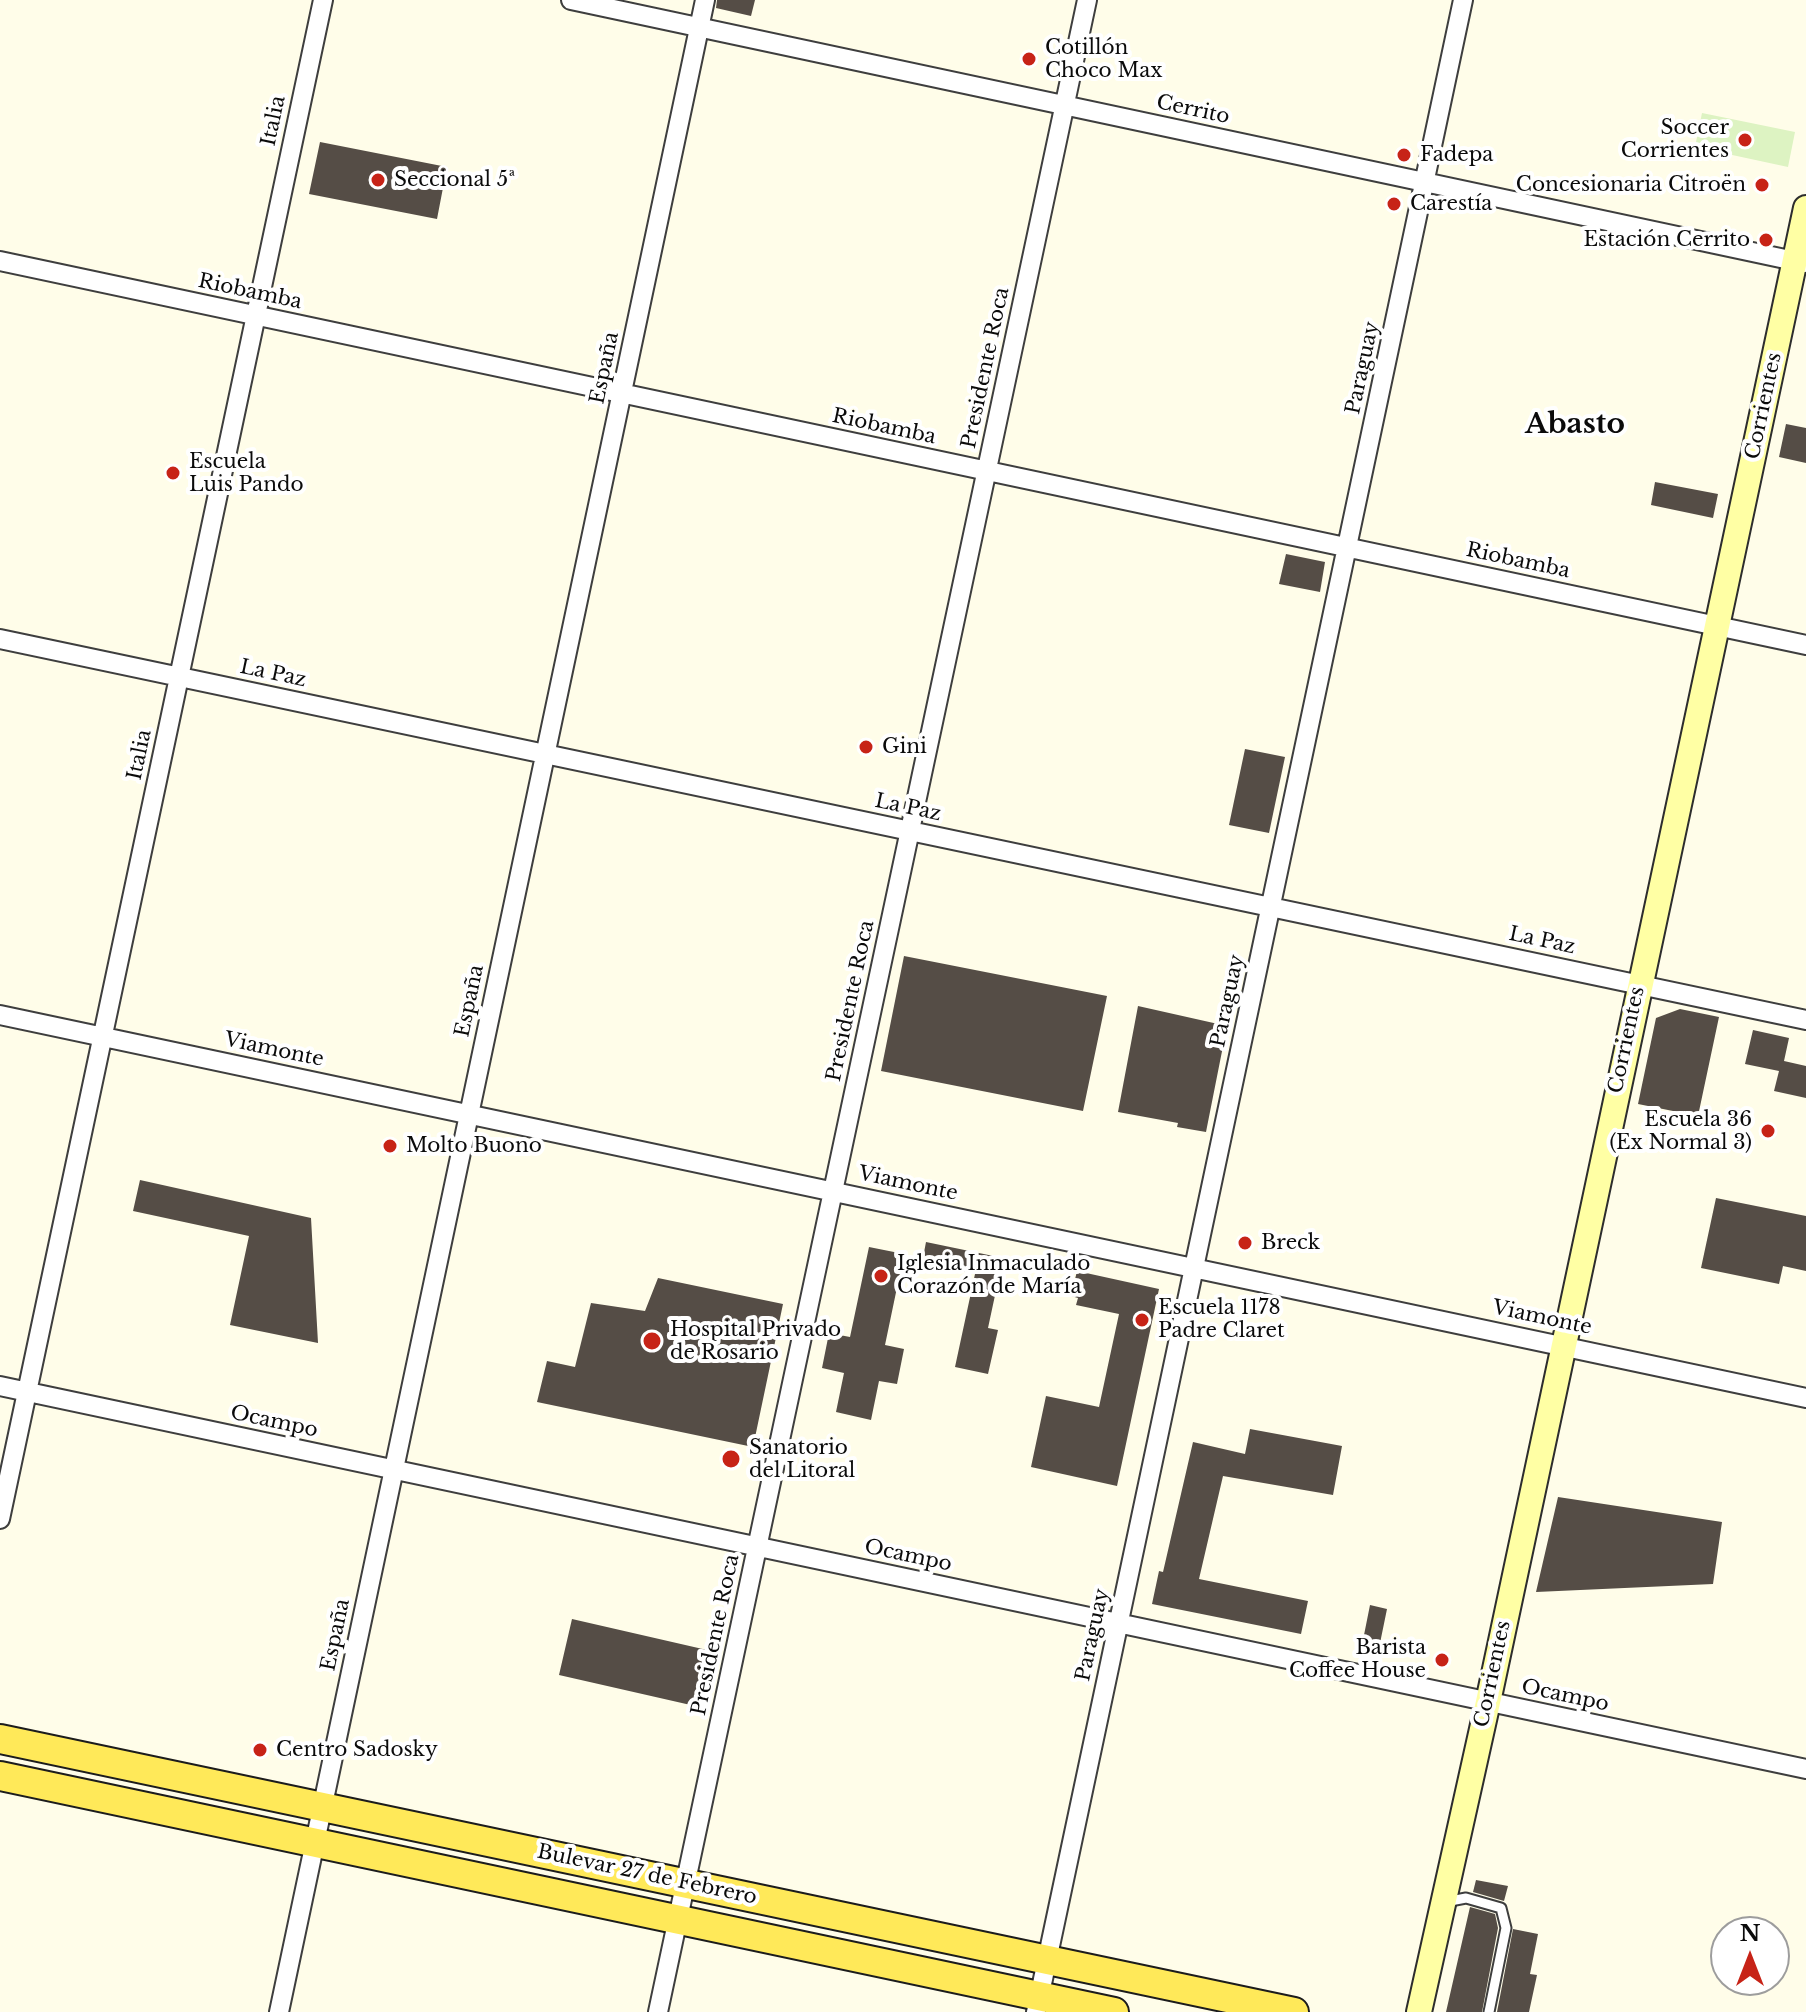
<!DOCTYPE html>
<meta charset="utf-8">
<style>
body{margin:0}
#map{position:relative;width:1806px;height:2012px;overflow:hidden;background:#fffde9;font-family:"Libre Baskerville",serif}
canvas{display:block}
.north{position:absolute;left:1710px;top:1916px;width:80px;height:80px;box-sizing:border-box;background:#fff;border:2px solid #9d9d9d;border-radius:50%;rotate:0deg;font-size:22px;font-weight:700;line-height:32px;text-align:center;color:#0b0b0b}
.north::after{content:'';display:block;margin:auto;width:28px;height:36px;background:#c72317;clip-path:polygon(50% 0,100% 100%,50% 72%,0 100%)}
</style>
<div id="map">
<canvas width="1806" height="2012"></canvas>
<div class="north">N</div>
</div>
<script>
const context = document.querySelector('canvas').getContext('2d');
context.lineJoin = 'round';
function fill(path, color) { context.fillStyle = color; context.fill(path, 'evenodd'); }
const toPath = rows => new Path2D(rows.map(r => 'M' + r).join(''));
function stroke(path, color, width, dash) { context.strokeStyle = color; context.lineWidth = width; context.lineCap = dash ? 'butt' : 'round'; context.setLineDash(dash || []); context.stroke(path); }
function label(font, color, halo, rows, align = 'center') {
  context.font = font + ' "Libre Baskerville",serif'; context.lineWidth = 8; context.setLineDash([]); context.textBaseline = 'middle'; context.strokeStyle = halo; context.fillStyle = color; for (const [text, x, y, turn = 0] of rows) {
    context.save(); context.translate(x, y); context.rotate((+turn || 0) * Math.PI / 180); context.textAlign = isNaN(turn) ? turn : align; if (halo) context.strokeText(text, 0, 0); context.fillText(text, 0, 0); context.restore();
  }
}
fill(toPath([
 [1702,113,1795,132,1788,167,1695,147]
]), '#ddf3c2');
fill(toPath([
 [717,0,755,0,751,16,716,8],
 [320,142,447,167,437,219,309,194],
 [1786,424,1806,428,1806,463,1779,457],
 [1655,482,1718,494,1713,518,1651,505],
 [1286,554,1325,562,1320,592,1279,584],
 [1245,749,1285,757,1269,833,1229,825],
 [904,956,1107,996,1083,1111,881,1071],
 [1138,1006,1227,1026,1206,1132,1177,1127,1178,1123,1118,1112],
 [1680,1009,1719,1017,1698,1116,1638,1104,1656,1018],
 [1753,1030,1789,1038,1784,1061,1806,1066,1806,1098,1774,1091,1779,1071,1745,1064],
 [140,1180,311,1218,318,1343,230,1325,249,1236,133,1211],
 [1716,1198,1806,1216,1806,1271,1783,1266,1779,1284,1701,1268],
 [926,1242,1003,1258,988,1328,998,1330,988,1374,955,1367,975,1274,922,1263],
 [869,1247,904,1254,885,1345,904,1349,897,1384,879,1381,871,1420,836,1412,844,1373,822,1368,829,1333,850,1337],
 [1077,1271,1159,1289,1117,1486,1031,1467,1046,1396,1099,1407,1119,1314,1076,1305,1078,1298,1071,1296],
 [658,1278,783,1304,753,1447,537,1402,547,1361,575,1367,591,1303,645,1311],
 [1250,1429,1342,1446,1333,1495,1223,1476,1199,1579,1308,1601,1301,1634,1152,1604,1159,1571,1163,1572,1193,1442,1245,1454],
 [1558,1497,1722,1522,1713,1584,1536,1592],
 [1370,1605,1387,1609,1379,1648,1362,1645],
 [572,1619,707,1650,695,1706,559,1675],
 [1476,1880,1508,1886,1504,1901,1473,1892],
 [1470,1907,1495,1914,1498,1928,1482,2012,1446,2012],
 [1513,1929,1538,1934,1530,1974,1537,1975,1529,2012,1497,2012]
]), '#554d46');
const service = toPath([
 [1445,1902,1466,1898,1501,1908,1506,1928,1489,2012]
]);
const minor = toPath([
 [571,0,1804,263],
 [0,261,1806,645],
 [0,639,1806,1020],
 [0,1015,1806,1398],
 [0,1386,1806,1769],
 [0,1519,323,0],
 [279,2012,705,0],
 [658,2012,1087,0],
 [1036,2012,1463,0]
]);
const secondary = toPath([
 [1419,2012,1488,1702,1806,208]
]);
const primary = toPath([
 [0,1739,1294,2012],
 [0,1776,1114,2012]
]);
stroke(service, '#3e3e3e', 13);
stroke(minor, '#3e3e3e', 22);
stroke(secondary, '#2d2d2d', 28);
stroke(primary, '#1c1c1c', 32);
stroke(service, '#fff', 9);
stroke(minor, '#fff', 18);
stroke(secondary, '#ffffa4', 24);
stroke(primary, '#ffe959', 28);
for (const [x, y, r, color] of [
 [1029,59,8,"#c72317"],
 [1745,140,8,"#c72317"],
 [1404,155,8,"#c72317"],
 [378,180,8,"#c72317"],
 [1762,185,8,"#c72317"],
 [1394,204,8,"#c72317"],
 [1766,240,8,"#c72317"],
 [173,473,8,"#c72317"],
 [866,747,8,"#c72317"],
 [1768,1131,8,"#c72317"],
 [390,1146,8,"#c72317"],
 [1245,1243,8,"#c72317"],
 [881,1276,8,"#c72317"],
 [1142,1320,8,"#c72317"],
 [652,1341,10,"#c72317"],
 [731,1459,10,"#c72317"],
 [1442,1660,8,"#c72317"],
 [260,1750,8,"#c72317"]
]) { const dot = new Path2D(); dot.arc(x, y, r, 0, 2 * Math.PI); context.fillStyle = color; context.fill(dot); stroke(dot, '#fff', 3); }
label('20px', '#0b0b0b', '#fff', [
 ["Cotillón",1045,48],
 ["Choco Max",1045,71],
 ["Soccer",1729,128,"right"],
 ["Corrientes",1729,151,"right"],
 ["Fadepa",1420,155],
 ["Seccional 5ª",394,180],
 ["Concesionaria Citroën",1746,185,"right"],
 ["Carestía",1410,204],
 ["Estación Cerrito",1750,240,"right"],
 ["Escuela",189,462],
 ["Luis Pando",189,485],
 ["Gini",882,747],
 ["Escuela 36",1752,1120,"right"],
 ["(Ex Normal 3)",1752,1143,"right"],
 ["Molto Buono",406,1146],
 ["Breck",1261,1243],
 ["Iglesia Inmaculado",897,1264],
 ["Corazón de María",897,1287],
 ["Escuela 1178",1158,1308],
 ["Padre Claret",1158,1331],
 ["Hospital Privado",670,1330],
 ["de Rosario",670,1353],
 ["Sanatorio",749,1448],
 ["del Litoral",749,1471],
 ["Barista",1426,1648,"right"],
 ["Coffee House",1426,1671,"right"],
 ["Centro Sadosky",276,1750]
], 'left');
label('20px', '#0b0b0b', '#fff', [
 ["Cerrito",1193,110,12],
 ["Italia",274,121,-78],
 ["Riobamba",250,292,12],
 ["España",605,368,-78],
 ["Presidente Roca",986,368,-78],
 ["Paraguay",1363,368,-78],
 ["Corrientes",1764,406,-78],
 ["Riobamba",884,427,12],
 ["Riobamba",1518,561,12],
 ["La Paz",273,674,12],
 ["Italia",140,755,-78],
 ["La Paz",908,808,12],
 ["La Paz",1542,941,12],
 ["España",470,1001,-78],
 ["Presidente Roca",851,1001,-78],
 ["Paraguay",1228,1001,-78],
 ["Corrientes",1627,1040,-78],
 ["Viamonte",274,1050,12],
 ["Viamonte",908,1184,12],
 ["Viamonte",1542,1318,12],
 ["Ocampo",274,1422,12],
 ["Ocampo",908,1556,12],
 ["España",336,1635,-78],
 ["Presidente Roca",716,1635,-78],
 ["Paraguay",1093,1635,-78],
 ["Corrientes",1493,1674,-78],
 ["Ocampo",1565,1696,12],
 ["Bulevar 27 de Febrero",647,1875,12]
]);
label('bold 28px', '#0b0b0b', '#fff', [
 ["Abasto",1575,425]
]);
</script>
